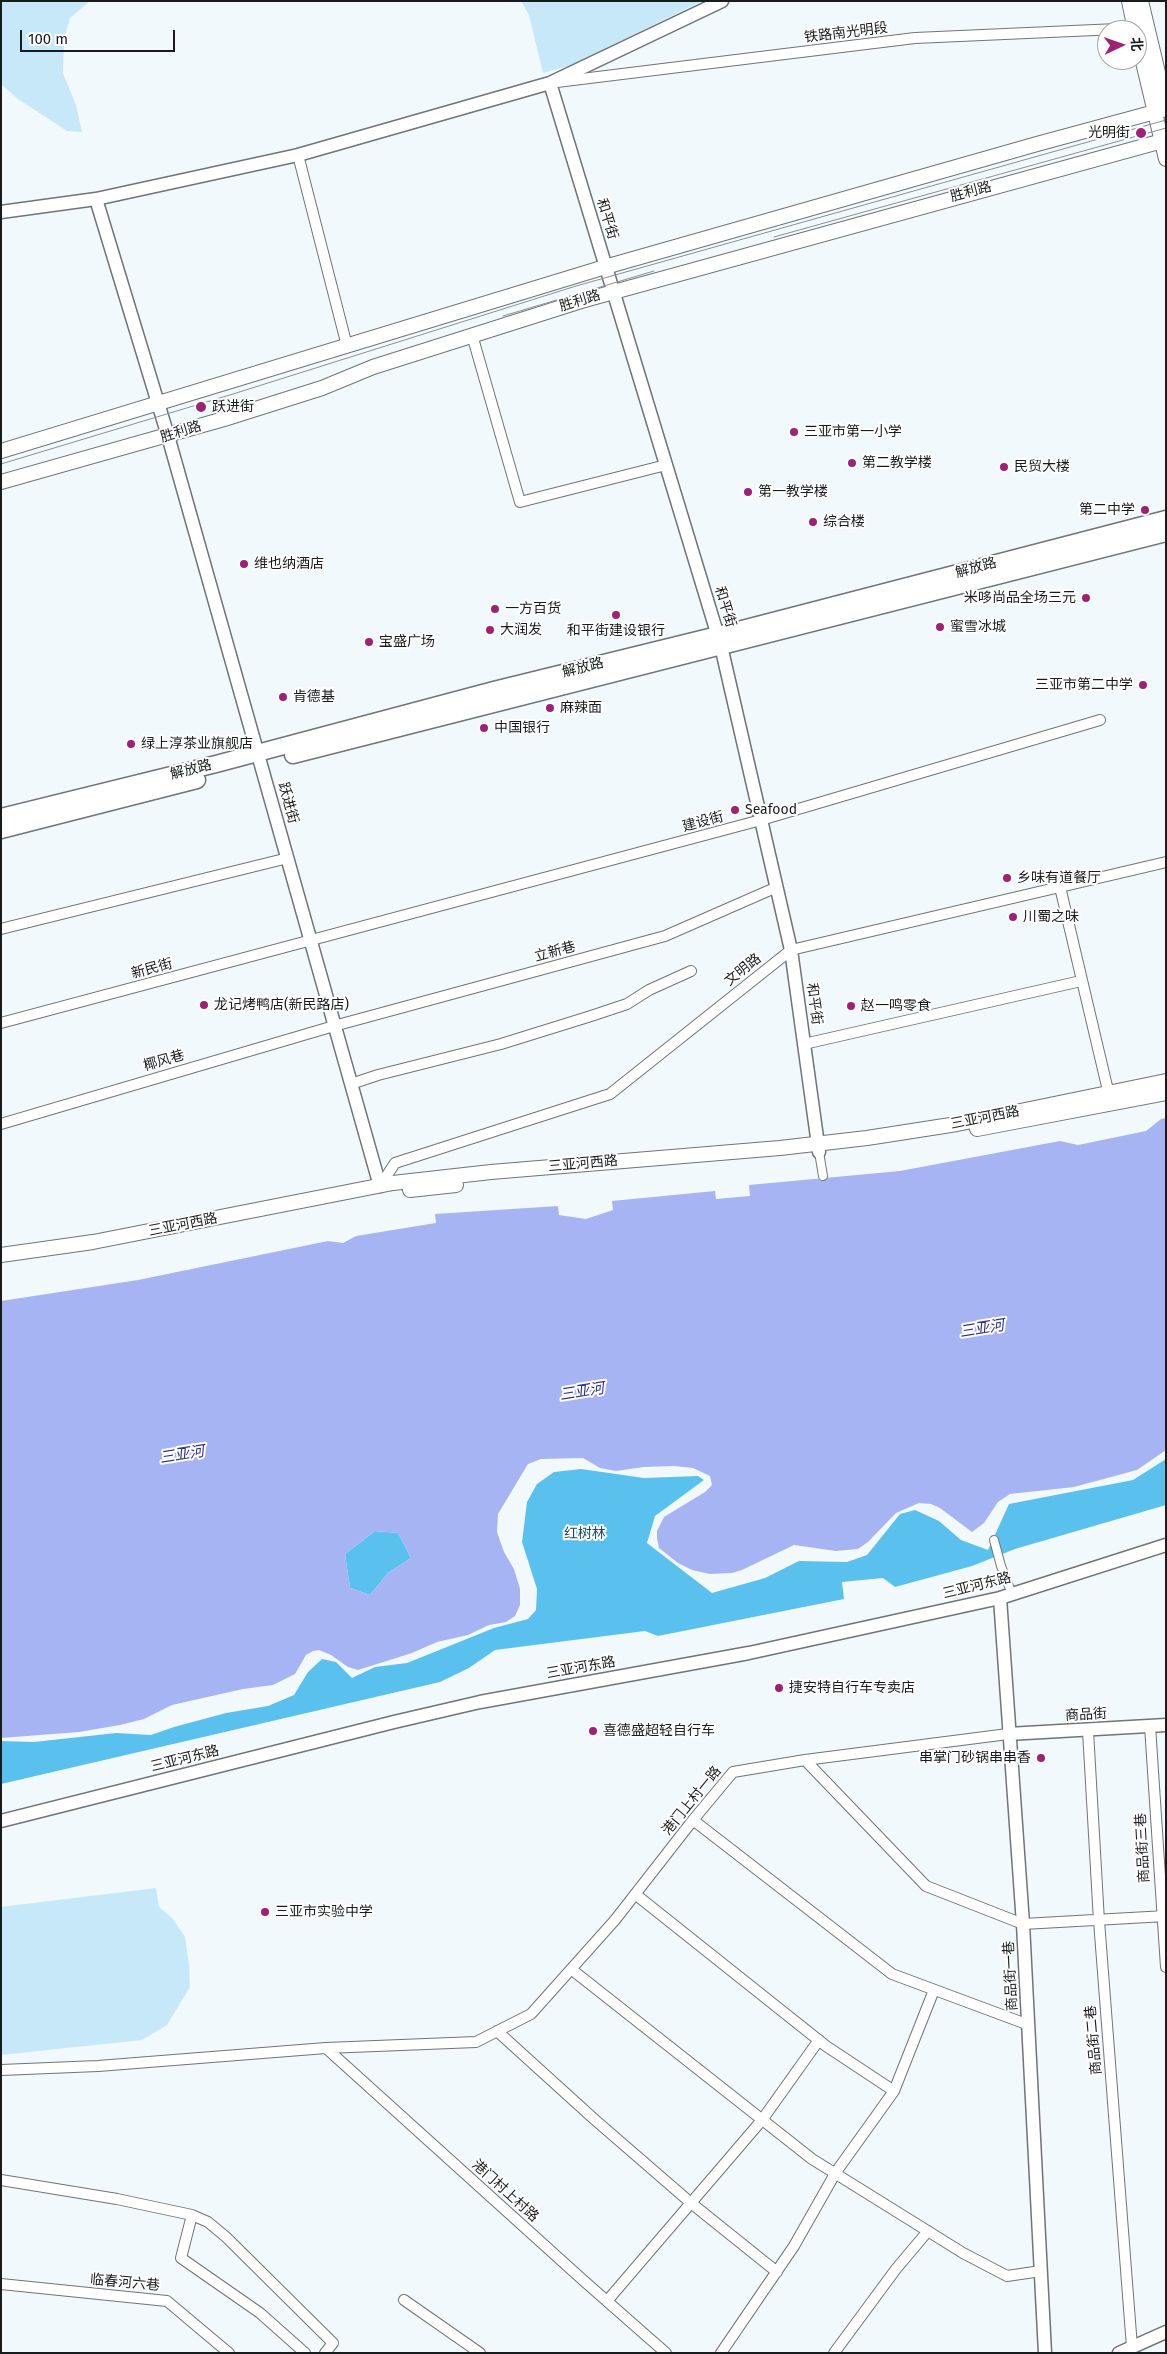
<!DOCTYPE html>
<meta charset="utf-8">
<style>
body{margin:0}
#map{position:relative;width:1167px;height:2354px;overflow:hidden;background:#f2f9fd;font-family:"Fira Sans","Noto Sans SC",sans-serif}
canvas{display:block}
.frame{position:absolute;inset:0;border:2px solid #191c1d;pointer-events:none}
.north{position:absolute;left:1097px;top:20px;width:50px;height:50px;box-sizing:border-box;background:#fff;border:1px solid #a3a4a5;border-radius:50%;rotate:87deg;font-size:14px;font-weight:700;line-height:20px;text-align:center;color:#191c1d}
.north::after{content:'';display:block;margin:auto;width:18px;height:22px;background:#9f2174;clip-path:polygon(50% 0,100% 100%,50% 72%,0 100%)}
.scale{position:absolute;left:20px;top:30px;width:155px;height:22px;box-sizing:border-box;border:2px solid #191c1d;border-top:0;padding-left:6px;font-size:15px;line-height:18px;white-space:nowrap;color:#191c1d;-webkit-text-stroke:4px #fff;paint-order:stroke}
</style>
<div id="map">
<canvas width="1167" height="2354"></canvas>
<div class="frame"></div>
<div class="north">北</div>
<div class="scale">100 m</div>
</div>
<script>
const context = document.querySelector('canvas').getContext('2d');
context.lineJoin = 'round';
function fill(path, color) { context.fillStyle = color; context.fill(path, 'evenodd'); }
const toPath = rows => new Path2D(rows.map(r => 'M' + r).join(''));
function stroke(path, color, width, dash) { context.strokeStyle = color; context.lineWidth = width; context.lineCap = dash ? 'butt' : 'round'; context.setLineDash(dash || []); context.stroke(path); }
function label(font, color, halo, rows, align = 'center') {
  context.font = font + ' "Fira Sans","Noto Sans SC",sans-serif'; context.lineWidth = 4; context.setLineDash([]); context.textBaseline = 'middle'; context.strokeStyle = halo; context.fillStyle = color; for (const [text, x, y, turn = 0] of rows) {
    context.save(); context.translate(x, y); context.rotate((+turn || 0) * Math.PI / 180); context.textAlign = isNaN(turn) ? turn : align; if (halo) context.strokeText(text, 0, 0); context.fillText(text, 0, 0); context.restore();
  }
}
fill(toPath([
 [1,1,90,1,70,18,64,39,63,73,76,105,82,132,67,131,18,99,1,84],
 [521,1,702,1,569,66,543,73,529,15],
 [156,1888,159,1907,173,1919,185,1937,189,1965,190,1987,167,2025,142,2040,1,2055,1,1907]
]), '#c6e8f9');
fill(toPath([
 [1166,1459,1166,1505,1015,1549,972,1566,895,1587,883,1578,842,1582,844,1599,658,1636,645,1631,495,1650,469,1668,440,1682,1,1784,1,1741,34,1742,116,1733,151,1735,174,1727,226,1713,268,1706,294,1695,308,1672,322,1659,336,1662,352,1678,375,1667,407,1663,494,1628,528,1619,536,1610,537,1589,522,1542,527,1502,537,1484,554,1472,581,1469,644,1478,698,1476,704,1480,655,1516,647,1543,712,1593,765,1578,799,1561,847,1562,867,1555,900,1514,915,1510,939,1521,961,1540,988,1550,1009,1504,1133,1480],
 [375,1531,398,1533,411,1558,388,1573,370,1595,350,1588,345,1554]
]), '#5ac1ee');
fill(toPath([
 [1166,1118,1166,1450,1137,1470,1074,1487,1010,1494,998,1502,984,1523,972,1532,940,1508,931,1504,919,1503,896,1513,868,1542,858,1549,836,1551,794,1545,742,1570,732,1573,710,1574,692,1570,678,1563,659,1548,657,1538,657,1531,664,1517,705,1492,712,1485,710,1476,693,1468,674,1466,644,1467,616,1471,600,1468,583,1458,541,1459,528,1464,498,1514,497,1532,504,1552,514,1569,520,1589,520,1605,515,1616,506,1622,489,1625,468,1635,437,1642,412,1653,358,1670,348,1667,331,1655,319,1650,313,1651,306,1655,295,1674,273,1685,243,1689,172,1705,144,1719,120,1725,79,1732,1,1738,1,1301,138,1280,328,1241,343,1243,356,1236,436,1223,435,1214,558,1206,559,1215,586,1219,613,1210,612,1201,715,1191,716,1199,750,1196,749,1185,900,1171,1060,1141,1078,1145,1146,1131,1161,1119],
 [375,1531,398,1533,411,1558,388,1573,370,1595,350,1588,345,1554]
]), '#a7b4f3');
const pedestrian = toPath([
 [819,1152,823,1176],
 [994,1540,1001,1566,1012,1594]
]);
const minor = toPath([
 [557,82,915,38,1140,28],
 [298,155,347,346],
 [472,335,520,502,666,465],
 [1060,887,1110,1099],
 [1,929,288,858],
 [1,1023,761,820,1100,720],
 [804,1044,1081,981],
 [351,1084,378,1075,501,1044,591,1016,627,1004,649,990,691,971],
 [1,1124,334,1026,665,936,777,887],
 [380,1186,395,1163,610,1094,791,950,1166,862],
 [1150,1726,1166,1967],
 [1088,1731,1099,1921,1132,2347],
 [805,1760,926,1886,1023,1924,1166,1916],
 [693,1820,892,1974,1029,2025],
 [635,1894,826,2046,894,2091],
 [571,1969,812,2159,963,2253,1007,2276,1041,2271],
 [497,2031,594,2119,691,2203,777,2272],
 [326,2048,584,2281,666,2353],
 [1,2070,98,2066,326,2048,476,2042,531,2014,615,1920,693,1820,733,1772,805,1760,1008,1734],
 [1,2180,117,2199,192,2215,181,2258,260,2313,305,2353],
 [192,2215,208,2222,226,2237,333,2343,325,2353],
 [1,2284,167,2301,229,2353],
 [404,2300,480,2353],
 [607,2301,762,2120,819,2040],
 [721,2353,794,2246,836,2172,894,2091,934,1990],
 [834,2353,896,2269,928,2231]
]);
const tertiary = toPath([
 [550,83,721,646,791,950,819,1152],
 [96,199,168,436,380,1186],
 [1,212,96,199,298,155,550,83,722,1],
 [1000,1598,1023,1924,1045,2353],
 [1008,1734,1166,1725],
 [1,1821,394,1722,480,1702,749,1653,1000,1598,1166,1545],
 [1119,2353,1166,2332]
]);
const secondary = toPath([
 [1129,1,1135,30],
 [1141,1,1166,106],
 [1137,37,1166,159],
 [1,451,605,267,1037,144,1166,109],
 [1,482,224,419,322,388,373,367,581,301,1166,140],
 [977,1129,1166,1093],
 [410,1190,456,1185],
 [1,1255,93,1242,393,1183,491,1172,780,1148,867,1138,957,1124,1166,1081]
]);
const primary = toPath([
 [293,755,1166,533],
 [1,817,216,764,494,690,746,628,1166,519],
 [1,830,197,780]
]);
stroke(pedestrian, '#6e7477', 10);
stroke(minor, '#6e7477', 12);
stroke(tertiary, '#6e7477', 15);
stroke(secondary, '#6e7477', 16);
stroke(primary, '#6e7477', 19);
stroke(pedestrian, '#fff', 8);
stroke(minor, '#fff', 10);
stroke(tertiary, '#fff', 12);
stroke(secondary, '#fff', 14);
stroke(primary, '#fff', 16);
stroke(toPath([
 [774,237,1166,128],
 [503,316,654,271],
 [1,464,233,394,576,286,1166,120]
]), '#8a8f91', 1);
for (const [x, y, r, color] of [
 [1141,133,6,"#9f2174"],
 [201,407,6,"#9f2174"],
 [794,432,5,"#9f2174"],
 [852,463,5,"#9f2174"],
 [1004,467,5,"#9f2174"],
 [748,492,5,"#9f2174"],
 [1145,510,5,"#9f2174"],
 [813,522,5,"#9f2174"],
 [244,564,5,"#9f2174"],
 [1086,598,5,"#9f2174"],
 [495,609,5,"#9f2174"],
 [616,615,5,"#9f2174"],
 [940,627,5,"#9f2174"],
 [490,630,5,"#9f2174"],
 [369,642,5,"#9f2174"],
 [1143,685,5,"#9f2174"],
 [283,697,5,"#9f2174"],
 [550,708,5,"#9f2174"],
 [484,728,5,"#9f2174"],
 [131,744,5,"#9f2174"],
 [735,810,5,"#9f2174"],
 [1007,878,5,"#9f2174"],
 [1013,917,5,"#9f2174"],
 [204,1005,5,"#9f2174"],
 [851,1006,5,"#9f2174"],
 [779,1688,5,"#9f2174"],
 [593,1731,5,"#9f2174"],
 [1041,1758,5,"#9f2174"],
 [265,1912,5,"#9f2174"]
]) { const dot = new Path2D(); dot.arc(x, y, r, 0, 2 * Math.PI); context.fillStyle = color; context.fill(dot); stroke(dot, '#fff', 2); }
label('14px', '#191c1d', '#fff', [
 ["铁路南光明段",846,33,-7],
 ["胜利路",971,192,-15],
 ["和平街",607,219,73],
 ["胜利路",580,301,-17],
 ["胜利路",181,432,-17],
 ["解放路",976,568,-15],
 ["和平街",725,607,73],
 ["解放路",583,668,-14],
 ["解放路",191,770,-14],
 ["跃进街",288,803,75],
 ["建设街",703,822,-15],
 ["立新巷",555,952,-15],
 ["新民街",152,969,-15],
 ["文明路",743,970,-39],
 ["和平街",814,1004,82],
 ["椰风巷",164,1061,-16],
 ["三亚河西路",985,1118,-11],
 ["三亚河西路",583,1164,-5],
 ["三亚河西路",183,1225,-11],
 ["三亚河东路",977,1586,-14],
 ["三亚河东路",581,1668,-10],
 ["商品街",1086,1715,-3],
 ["三亚河东路",185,1759,-14],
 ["港门上村一路",692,1801,-51],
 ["商品街三巷",1143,1848,-93],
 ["商品街一巷",1011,1976,-93],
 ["商品街二巷",1094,2040,-95],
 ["港门村上村路",505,2191,42],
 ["临春河六巷",125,2283,5]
]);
label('14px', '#191c1d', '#fff', [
 ["光明街",1130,133,"right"],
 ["跃进街",212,407],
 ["三亚市第一小学",804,432],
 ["第二教学楼",862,463],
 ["民贸大楼",1014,467],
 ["第一教学楼",758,492],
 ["第二中学",1135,510,"right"],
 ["综合楼",823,522],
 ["维也纳酒店",254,564],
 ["米哆尚品全场三元",1076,598,"right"],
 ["一方百货",505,609],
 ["蜜雪冰城",950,627],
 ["大润发",500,630],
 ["和平街建设银行",616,631,"center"],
 ["宝盛广场",379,642],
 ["三亚市第二中学",1133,685,"right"],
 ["肯德基",293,697],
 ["麻辣面",560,708],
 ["中国银行",494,728],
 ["绿上淳茶业旗舰店",141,744],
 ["Seafood",745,810],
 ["乡味有道餐厅",1017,878],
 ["川蜀之味",1023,917],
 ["龙记烤鸭店(新民路店)",214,1005],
 ["赵一鸣零食",861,1006],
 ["捷安特自行车专卖店",789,1688],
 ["喜德盛超轻自行车",603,1731],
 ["串掌门砂锅串串香",1031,1758,"right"],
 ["三亚市实验中学",275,1912]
], 'left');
label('14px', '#1d495c', '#fff', [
 ["红树林",585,1534]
]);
label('italic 15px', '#30328b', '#fff', [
 ["三亚河",982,1329,-9],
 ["三亚河",582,1392,-9],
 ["三亚河",182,1455,-9]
]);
</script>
